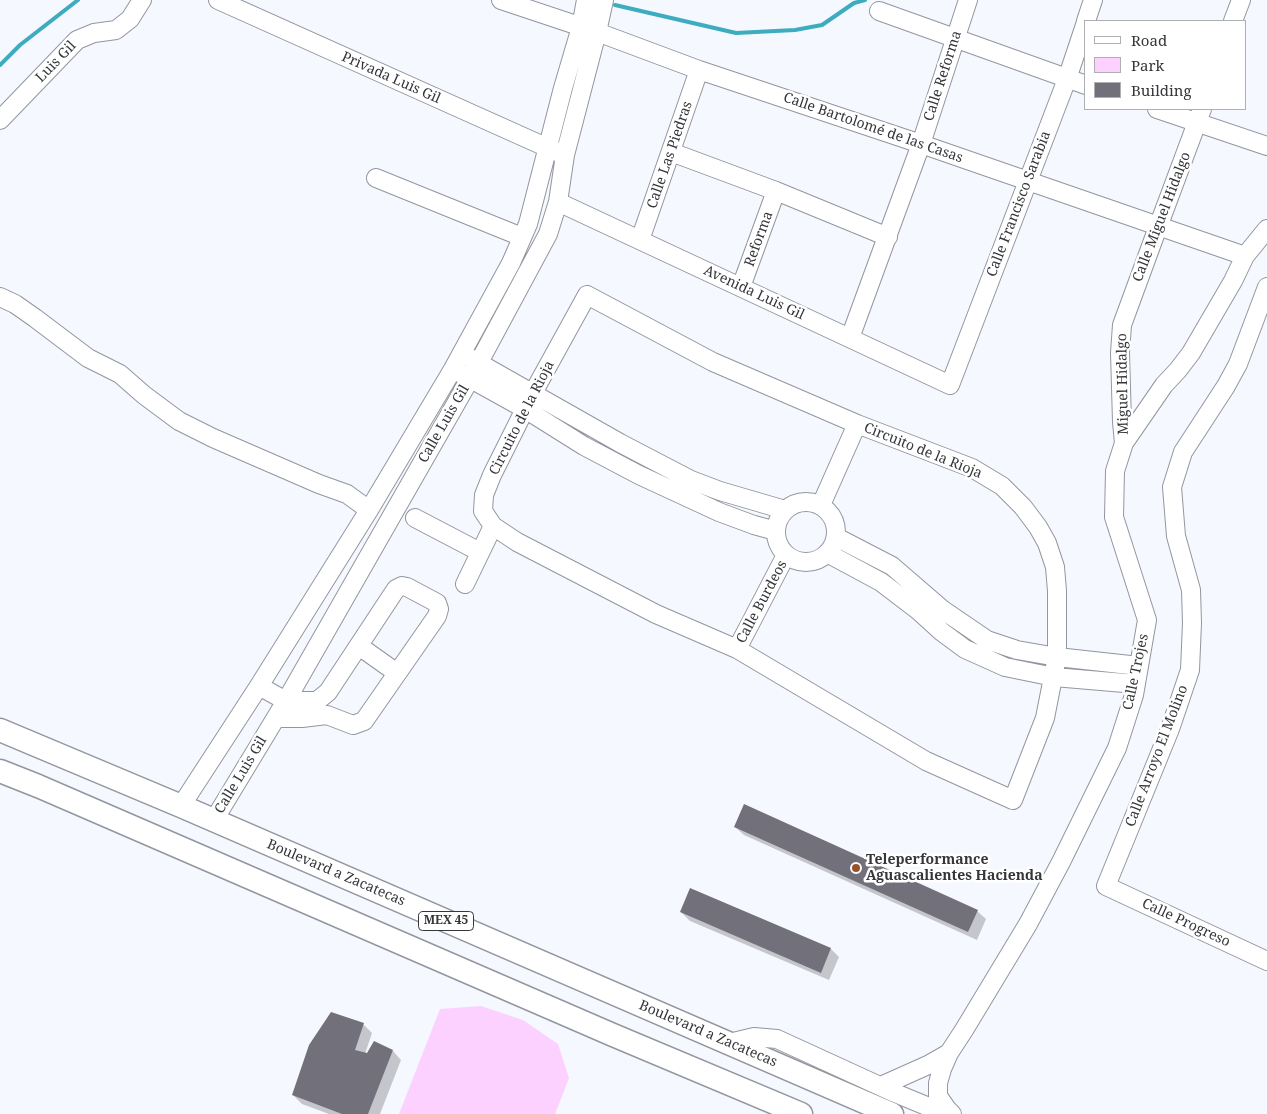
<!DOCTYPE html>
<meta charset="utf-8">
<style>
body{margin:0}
#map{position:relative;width:1267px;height:1114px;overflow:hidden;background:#f5f8fe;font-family:"Noto Serif",serif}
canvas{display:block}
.legend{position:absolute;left:1084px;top:20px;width:162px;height:90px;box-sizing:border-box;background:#fff;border:1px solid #aeafb0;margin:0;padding:6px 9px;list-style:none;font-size:15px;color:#34363a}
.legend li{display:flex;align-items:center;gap:10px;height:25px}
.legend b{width:25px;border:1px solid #aeafb0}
</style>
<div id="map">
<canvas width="1267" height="1114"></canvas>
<ul class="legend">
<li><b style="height:6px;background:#fff"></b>Road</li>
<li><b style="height:14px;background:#fcd1ff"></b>Park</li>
<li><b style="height:14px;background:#72707a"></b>Building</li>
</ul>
</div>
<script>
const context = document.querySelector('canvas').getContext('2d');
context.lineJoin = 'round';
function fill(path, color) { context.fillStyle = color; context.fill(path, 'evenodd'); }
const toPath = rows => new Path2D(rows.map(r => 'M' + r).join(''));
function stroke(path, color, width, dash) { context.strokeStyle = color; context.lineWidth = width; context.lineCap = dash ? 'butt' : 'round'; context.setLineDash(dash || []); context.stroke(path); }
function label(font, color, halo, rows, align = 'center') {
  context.font = font + ' "Noto Serif",serif'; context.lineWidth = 5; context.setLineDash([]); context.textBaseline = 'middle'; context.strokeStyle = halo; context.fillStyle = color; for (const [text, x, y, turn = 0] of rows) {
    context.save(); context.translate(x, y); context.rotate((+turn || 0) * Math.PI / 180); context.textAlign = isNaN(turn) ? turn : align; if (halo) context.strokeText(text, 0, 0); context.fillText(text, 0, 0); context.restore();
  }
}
fill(toPath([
 [481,1006,523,1020,558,1044,569,1078,555,1114,399,1114,440,1009]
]), '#fcd1ff');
fill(toPath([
 [735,827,977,911,986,919,977,940,744,835],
 [681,912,831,949,839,957,829,980,690,921],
 [363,1024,372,1033,365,1054,393,1051,401,1060,380,1114,329,1114,302,1104,293,1095]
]), '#0003');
stroke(toPath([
 [615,5,736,33,795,30,822,25,854,3,865,0],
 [0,65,20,45,78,0]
]), '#3dacbe', 4);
fill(toPath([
 [744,804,978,910,968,932,734,827],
 [690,888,831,948,821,973,680,912],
 [331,1012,364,1023,355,1050,367,1053,374,1041,393,1050,368,1114,342,1114,292,1095,309,1045]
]), '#72707a');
const minor = toPath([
 [218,0,557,152],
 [501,0,597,32,699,70,921,144,1245,256],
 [879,11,1086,85],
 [1086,21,1093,0],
 [1233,21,1241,0],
 [1157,109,1267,146],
 [0,120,77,40,94,33,116,30,130,19,142,0],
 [671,152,776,191,888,237],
 [376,178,522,237],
 [558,202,950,385,1067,79,1086,22],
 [640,240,699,70],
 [741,287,776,191],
 [1267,287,1238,364,1226,386,1183,452,1172,487,1176,536,1191,590,1192,623,1190,670,1170,729,1106,886,1267,961],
 [587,295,713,362,857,424,972,468,1002,486,1023,507,1038,527,1047,543,1055,567,1057,591,1057,657,1045,718,1013,800,926,761,737,649,656,614,517,542,493,526,483,511,484,495,492,475,533,393,587,295],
 [0,297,15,304,35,318,88,358,120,374,144,395,179,421,213,438,319,484,347,494,369,510],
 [850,338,921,144,968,0],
 [470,358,620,443,691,480,720,491,785,510],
 [460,373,525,409,584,446,639,475,719,512,754,525,776,531],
 [1124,443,1122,422,1120,353,1122,325,1158,227,1202,109],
 '776 532a30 30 0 1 1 60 0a30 30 0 1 1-60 0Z',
 [821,505,857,424],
 [415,518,480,552],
 [836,537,892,566,943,610,987,640,1017,650,1057,657,1139,666],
 [827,553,881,582,919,611,942,632,965,649,1005,667,1054,677,1136,684],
 [465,584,493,526],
 [359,646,397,673],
 [737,649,786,555],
 [259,686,286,701,317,701,328,692,396,589,402,586,407,587,437,603,439,609,437,616,364,721,353,725,327,715,302,718,276,718],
 [181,806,259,686,369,510,453,369,511,263,528,224,563,88,581,27,586,0],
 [214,820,286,701,470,379,548,234,558,202,565,155,597,32,604,0],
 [729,1043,754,1037,777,1039,895,1093,946,1114],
 [881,1086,928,1065,949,1053],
 [952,1114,947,1109,938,1096,938,1083,942,1069,949,1053,964,1030,1028,924,1061,862,1117,748,1134,695,1147,620,1114,517,1115,471,1124,443,1164,385,1178,370,1191,353,1233,281,1245,256,1267,229]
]);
const major = toPath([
 [0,730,181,806,892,1114],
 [0,771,38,786,613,1035,801,1114]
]);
stroke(minor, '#92969f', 20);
stroke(major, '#92969f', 25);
stroke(minor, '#fff', 18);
stroke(major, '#fff', 22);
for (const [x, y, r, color] of [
 [856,868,5,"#975227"]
]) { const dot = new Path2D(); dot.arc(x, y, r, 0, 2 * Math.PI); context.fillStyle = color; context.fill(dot); stroke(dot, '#fff', 2); }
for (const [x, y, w] of [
 [446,921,55]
]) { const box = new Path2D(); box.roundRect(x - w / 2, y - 9.5, w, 19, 4); context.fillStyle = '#fff'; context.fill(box); stroke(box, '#34363a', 1); }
label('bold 12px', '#34363a', null, [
 ["MEX 45",446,921]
]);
label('14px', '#34363a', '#fff', [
 ["Luis Gil",56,62,-46],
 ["Calle Reforma",943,76,-72],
 ["Privada Luis Gil",391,78,24],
 ["Calle Bartolomé de las Casas",873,128,19],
 ["Calle Las Piedras",670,155,-71],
 ["Calle Francisco Sarabia",1019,204,-69],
 ["Calle Miguel Hidalgo",1162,217,-69],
 ["Reforma",759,239,-70],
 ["Avenida Luis Gil",754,293,25],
 ["Miguel Hidalgo",1123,384,-91],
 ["Circuito de la Rioja",522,418,-63],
 ["Calle Luis Gil",444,424,-60],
 ["Circuito de la Rioja",923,451,22],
 ["Calle Burdeos",762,602,-62],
 ["Calle Trojes",1136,672,-78],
 ["Calle Arroyo El Molino",1157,756,-69],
 ["Calle Luis Gil",241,775,-59],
 ["Boulevard a Zacatecas",336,873,23],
 ["Calle Progreso",1186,923,25],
 ["Boulevard a Zacatecas",708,1034,23]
]);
label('bold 14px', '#34363a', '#fff', [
 ["Teleperformance",866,860],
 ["Aguascalientes Hacienda",866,876]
], 'left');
</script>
